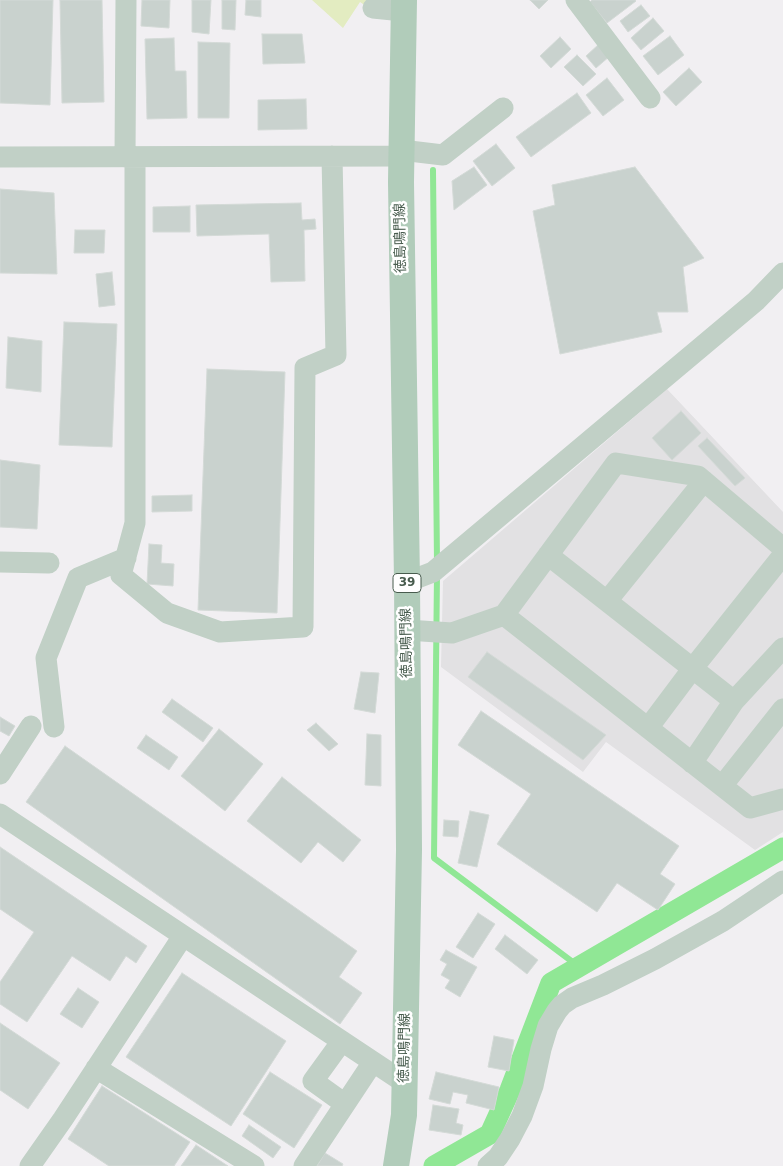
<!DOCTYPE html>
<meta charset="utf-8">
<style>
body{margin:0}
canvas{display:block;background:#f1eff2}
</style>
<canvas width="783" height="1166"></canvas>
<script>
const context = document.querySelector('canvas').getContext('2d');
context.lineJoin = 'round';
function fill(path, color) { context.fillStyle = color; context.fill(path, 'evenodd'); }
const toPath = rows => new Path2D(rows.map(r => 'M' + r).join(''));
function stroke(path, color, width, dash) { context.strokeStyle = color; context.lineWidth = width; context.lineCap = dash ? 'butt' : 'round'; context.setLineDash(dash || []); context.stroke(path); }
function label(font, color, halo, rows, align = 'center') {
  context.font = font + ' "DejaVu Sans","Noto Sans JP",sans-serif'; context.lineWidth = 5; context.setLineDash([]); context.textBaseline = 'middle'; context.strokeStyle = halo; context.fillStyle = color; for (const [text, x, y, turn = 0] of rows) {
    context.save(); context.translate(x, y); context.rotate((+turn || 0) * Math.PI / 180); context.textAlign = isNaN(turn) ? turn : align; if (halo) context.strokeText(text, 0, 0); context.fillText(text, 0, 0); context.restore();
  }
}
fill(toPath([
 [667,389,783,512,783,832,755,850,606,742,583,772,441,667,443,581]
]), '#e2e1e3');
fill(toPath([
 [312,0,376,0,376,13,360,2,343,28]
]), '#e3ecc1');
stroke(toPath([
 [433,170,437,563],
 [437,573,434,858,578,966]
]), '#90e795', 6);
stroke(toPath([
 [434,1166,490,1134,510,1090,551,983,783,848]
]), '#90e795', 21);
const building = toPath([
 [0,0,53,0,50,105,0,103,0,0],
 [60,0,102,0,104,102,62,103,60,0],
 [142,0,170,0,169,28,141,26,142,0],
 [192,0,211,0,209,34,192,32,192,0],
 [222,0,236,0,235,30,222,29,222,0],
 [246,0,261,0,261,17,245,15,246,0],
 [530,0,548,0,539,9,530,0],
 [592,0,635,0,636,1,607,23,590,2,592,0],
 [641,5,650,16,628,32,620,21,641,5],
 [653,18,664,31,641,50,631,38,653,18],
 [262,34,302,34,305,63,263,64,262,34],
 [670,36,684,55,658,75,643,56,670,36],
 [560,37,571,49,551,68,540,56,560,37],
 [174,38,175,71,186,71,187,118,147,119,145,39,174,38],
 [198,42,230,43,229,118,198,118,198,42],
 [599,44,610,56,596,68,586,56,599,44],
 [577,55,596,74,583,86,564,67,577,55],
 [689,68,702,82,676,106,663,92,689,68],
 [607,78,624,100,603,116,586,95,607,78],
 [577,93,591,113,531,157,516,137,577,93],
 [306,99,307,129,258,130,258,100,306,99],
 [496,144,515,168,492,186,473,161,496,144],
 [474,167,487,185,454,210,452,181,474,167],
 [635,167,704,258,683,267,688,312,657,312,662,332,560,354,533,211,555,205,552,185,635,167],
 [0,189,54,193,57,274,0,273,0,189],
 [301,203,302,220,315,219,316,229,304,230,305,281,271,282,269,234,197,236,196,205,301,203],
 [190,206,190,232,153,232,153,207,190,206],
 [75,230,105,230,104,253,74,253,75,230],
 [112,272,115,305,99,307,96,274,112,272],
 [64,322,117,324,112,447,59,445,64,322],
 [8,337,42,341,41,392,6,388,8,337],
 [207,369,285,372,277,613,198,610,207,369],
 [681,411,701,433,672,460,652,438,681,411],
 [707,438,745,478,735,486,698,446,707,438],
 [0,460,40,465,37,529,0,527,0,460],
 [192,495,192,511,152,512,152,496,192,495],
 [149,544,162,545,161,563,174,564,173,586,147,584,149,544],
 [487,652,606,735,583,760,468,677,487,652],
 [361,672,379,673,375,713,354,709,361,672],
 [172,699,213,728,203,742,162,712,172,699],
 [481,711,679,846,660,874,675,884,658,910,617,883,597,912,497,844,531,794,458,745,481,711],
 [0,717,15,726,9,736,0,731,0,717],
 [316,723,338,744,329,751,307,730,316,723],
 [219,729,263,764,225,811,181,776,219,729],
 [367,734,381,735,381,786,365,785,367,734],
 [146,735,178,757,169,770,137,748,146,735],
 [65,746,357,951,339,977,362,993,340,1024,26,802,65,746],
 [282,777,361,840,343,862,318,842,301,863,247,821,282,777],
 [470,811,489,815,477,867,458,863,470,811],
 [444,820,459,821,458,837,443,836,444,820],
 [0,847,147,946,136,963,126,956,110,981,72,956,27,1022,0,1004,0,982,34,932,0,909,0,847],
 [478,913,495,924,473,958,456,947,478,913],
 [505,935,538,960,527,974,495,949,505,935],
 [446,950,477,967,460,997,445,988,450,980,441,975,447,964,440,960,446,950],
 [182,973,286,1041,231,1126,126,1057,182,973],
 [78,988,99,1002,82,1028,60,1014,78,988],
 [0,1023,60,1063,28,1109,0,1090,0,1023],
 [494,1036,514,1040,509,1071,488,1067,494,1036],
 [270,1072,322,1105,294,1148,243,1114,270,1072],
 [436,1072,499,1087,494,1110,466,1103,468,1095,453,1092,450,1104,429,1099,436,1072],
 [102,1086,190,1142,174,1166,109,1166,68,1139,102,1086],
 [433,1105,459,1109,456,1123,463,1125,461,1135,429,1130,433,1105],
 [249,1125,281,1147,273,1158,242,1136,249,1125],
 [196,1145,228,1166,181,1166,196,1145],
 [325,1153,343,1164,342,1166,317,1166,325,1153]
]);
fill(building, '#c9d2ce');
stroke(building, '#d4dad7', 1);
stroke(toPath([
 [576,0,650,98],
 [373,8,403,11],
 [401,150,443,155,503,108],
 [0,157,401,156],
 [125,157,126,0],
 [135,157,135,523,121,575,167,613,220,632,303,627,305,368,336,355,332,156],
 [548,555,734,701,692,763],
 [0,562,49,563],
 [407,582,433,572,756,301,783,273],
 [607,601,704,481],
 [504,615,616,463,698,476,783,548],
 [407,630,452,633,504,615,750,808,783,799],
 [734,701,783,648],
 [54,727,46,658,78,578,126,558],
 [648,728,693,668,783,555],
 [0,774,31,726],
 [722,786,783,709],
 [0,814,405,1083],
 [342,1041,313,1081,345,1104],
 [96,1068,254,1166],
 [30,1166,63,1119,183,936],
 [304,1166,373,1062],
 [488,1166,498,1157,510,1139,522,1116,533,1086,541,1049,548,1026,557,1011,562,1005,572,998,603,985,655,959,723,921,783,881]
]), '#c1d0c6', 21);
stroke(toPath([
 [396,1166,404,1115,409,850,407,582,401,182,404,0]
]), '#b1ccba', 26);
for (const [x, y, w] of [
 [407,583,28]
]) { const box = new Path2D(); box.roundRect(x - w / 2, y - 9.5, w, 19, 4); context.fillStyle = '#fff'; context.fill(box); stroke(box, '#485c4e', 1); }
label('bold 12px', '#485c4e', null, [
 ["39",407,583]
]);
label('14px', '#485c4e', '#fff', [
 ["徳島鳴門線",401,238,-91],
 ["徳島鳴門線",407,643,-91],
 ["徳島鳴門線",405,1048,-89]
]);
</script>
